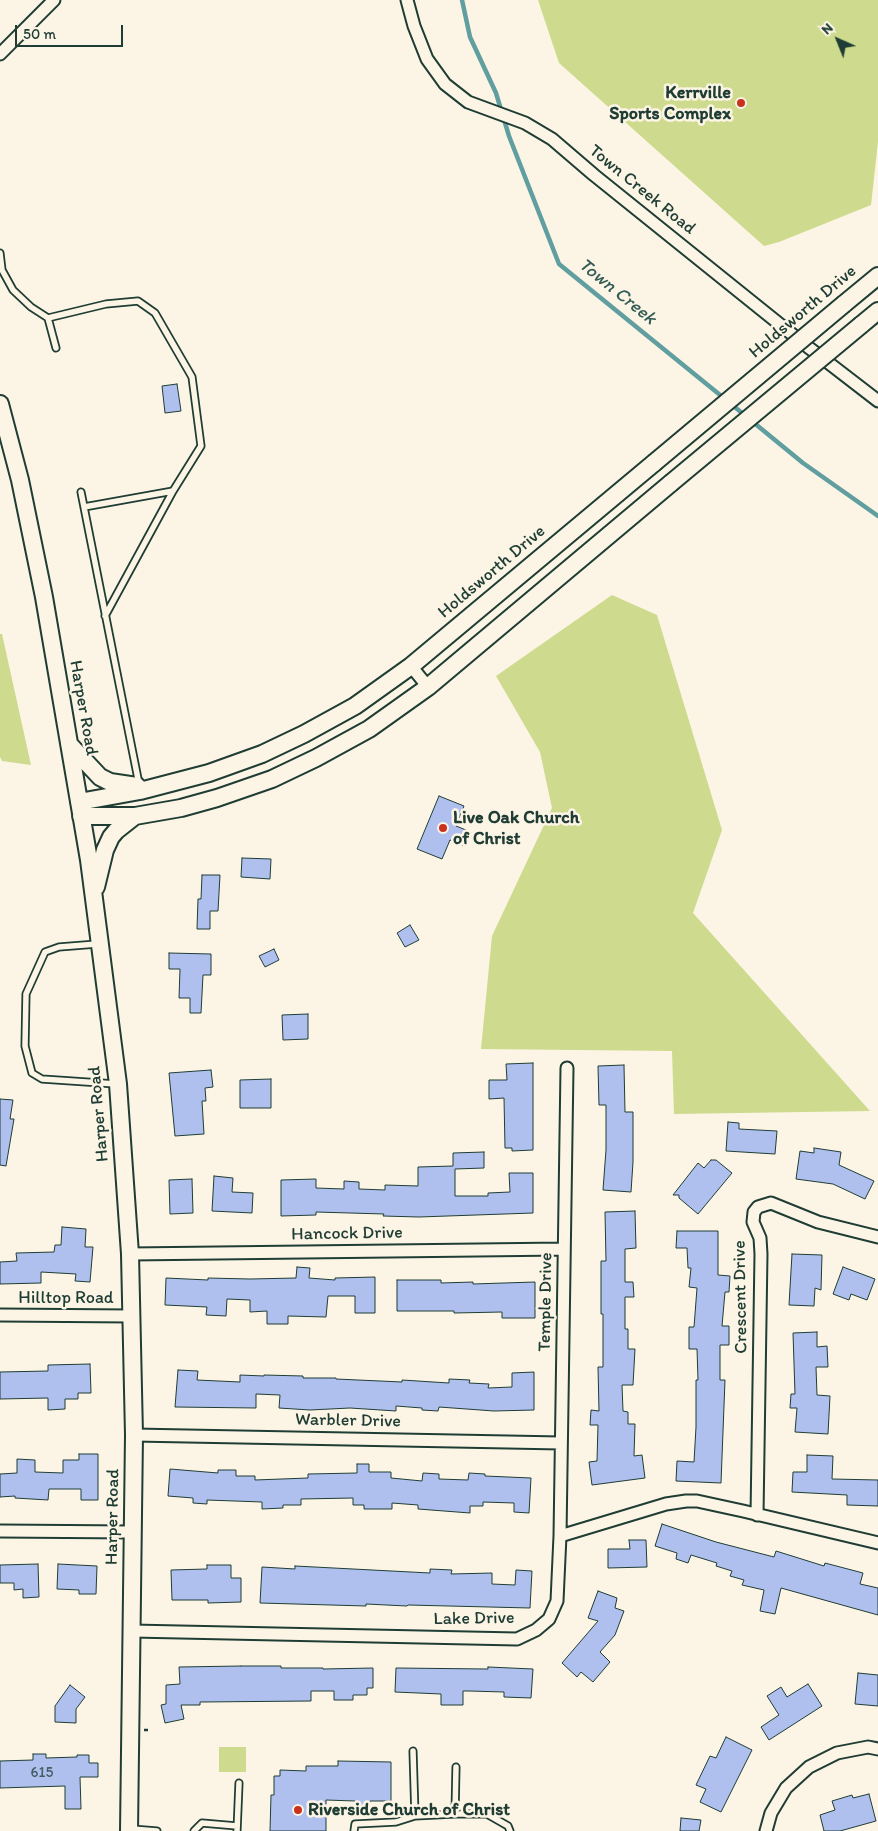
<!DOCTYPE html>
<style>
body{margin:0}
#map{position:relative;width:878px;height:1831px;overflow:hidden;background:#fcf5e5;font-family:Itim,sans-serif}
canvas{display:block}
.north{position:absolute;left:813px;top:15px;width:50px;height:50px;-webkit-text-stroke:4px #fcf5e5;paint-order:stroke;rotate:316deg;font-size:14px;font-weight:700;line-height:20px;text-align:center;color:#1f3d34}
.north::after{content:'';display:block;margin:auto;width:18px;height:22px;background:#1f3d34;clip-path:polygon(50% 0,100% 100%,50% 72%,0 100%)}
.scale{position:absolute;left:15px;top:25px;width:108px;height:22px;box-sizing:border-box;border:2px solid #1f3d34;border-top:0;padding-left:6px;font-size:15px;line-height:18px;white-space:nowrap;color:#1f3d34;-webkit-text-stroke:4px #fcf5e5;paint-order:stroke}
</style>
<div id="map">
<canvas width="878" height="1831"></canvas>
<div class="north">N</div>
<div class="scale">50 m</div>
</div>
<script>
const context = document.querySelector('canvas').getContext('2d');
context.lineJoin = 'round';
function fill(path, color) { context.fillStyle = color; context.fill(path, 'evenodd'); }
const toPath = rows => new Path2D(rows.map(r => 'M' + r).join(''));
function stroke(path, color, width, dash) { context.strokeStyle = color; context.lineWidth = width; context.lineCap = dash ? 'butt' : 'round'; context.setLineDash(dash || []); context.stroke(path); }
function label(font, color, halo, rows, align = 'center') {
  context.font = font + ' Itim,sans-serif'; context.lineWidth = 5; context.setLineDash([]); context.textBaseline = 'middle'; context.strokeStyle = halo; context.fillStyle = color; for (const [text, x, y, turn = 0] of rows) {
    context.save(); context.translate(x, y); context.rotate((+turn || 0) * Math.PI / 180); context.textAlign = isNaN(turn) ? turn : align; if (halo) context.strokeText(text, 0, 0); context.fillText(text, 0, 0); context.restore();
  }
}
fill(toPath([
 [538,0,878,0,878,142,871,205,779,242,764,246,559,63],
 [612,595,657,615,722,830,693,913,870,1111,674,1114,672,1051,481,1049,492,936,552,808,540,752,496,676],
 [0,634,2,634,31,765,2,761,0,757],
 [219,1747,246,1747,246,1772,219,1772]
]), '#ceda8d');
stroke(toPath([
 [462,0,470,37,496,93,509,136,559,264,725,399],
 [731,404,803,463,878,516]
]), '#619ea0', 4.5);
const building = toPath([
 [177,384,181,411,165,413,162,386,177,384],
 [439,796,464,806,456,826,471,832,465,846,450,840,442,859,417,849,439,796],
 [242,858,271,859,270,879,241,877,242,858],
 [202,875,220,875,218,911,210,911,210,929,197,929,198,899,201,899,202,875],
 [410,925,419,940,405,947,397,933,410,925],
 [274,949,279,960,265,967,259,956,274,949],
 [169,953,211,954,211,975,203,975,201,1013,190,1013,190,998,179,998,180,969,169,969,169,953],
 [308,1014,308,1039,283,1040,282,1015,308,1014],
 [533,1063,533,1150,512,1151,512,1148,505,1148,504,1098,489,1099,489,1080,507,1080,506,1064,533,1063],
 [624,1065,625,1112,633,1112,633,1162,631,1192,603,1190,606,1150,606,1105,599,1105,598,1066,624,1065],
 [211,1070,213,1087,205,1088,206,1101,202,1101,204,1134,175,1136,169,1073,211,1070],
 [271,1079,271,1108,240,1108,240,1080,271,1079],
 [0,1099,13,1100,10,1119,14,1119,6,1166,0,1165,0,1099],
 [728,1122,739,1123,739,1129,777,1131,775,1154,726,1151,728,1122],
 [814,1148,841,1152,839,1165,874,1181,865,1199,833,1184,796,1179,800,1151,814,1153,814,1148],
 [484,1152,484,1168,455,1169,455,1196,488,1196,488,1193,510,1192,509,1173,533,1173,533,1213,419,1217,383,1216,384,1214,316,1212,316,1215,281,1216,281,1180,316,1179,316,1188,344,1189,344,1181,359,1182,359,1189,385,1190,385,1185,418,1186,418,1167,453,1166,453,1153,484,1152],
 [711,1160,716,1160,732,1173,698,1214,679,1198,679,1195,673,1195,698,1163,704,1168,711,1160],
 [214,1176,233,1178,232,1192,253,1193,252,1213,212,1211,214,1176],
 [192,1179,193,1213,170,1214,169,1180,192,1179],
 [635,1211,636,1248,625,1249,625,1282,633,1282,634,1297,625,1297,625,1329,628,1329,628,1349,635,1349,633,1385,622,1385,623,1411,628,1412,628,1424,635,1424,634,1456,642,1455,645,1478,592,1485,589,1462,597,1461,598,1425,590,1425,591,1410,599,1411,598,1367,603,1367,603,1314,601,1314,601,1261,606,1261,605,1212,635,1211],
 [62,1227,86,1229,85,1247,93,1247,90,1282,75,1281,76,1274,41,1272,41,1283,0,1284,0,1262,17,1261,16,1253,54,1252,55,1245,61,1245,62,1227],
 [677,1231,718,1231,718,1275,730,1276,729,1292,725,1292,722,1326,729,1326,729,1345,720,1345,720,1380,725,1380,721,1483,676,1481,677,1461,694,1462,696,1427,696,1380,698,1380,697,1349,689,1349,689,1327,694,1327,697,1288,689,1287,691,1268,688,1268,687,1248,676,1248,677,1231],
 [792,1254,822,1255,821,1290,815,1288,814,1306,789,1305,792,1254],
 [297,1267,310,1268,309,1278,335,1280,335,1278,375,1277,375,1313,355,1313,355,1296,328,1296,326,1317,288,1316,288,1324,267,1324,267,1311,250,1312,250,1300,227,1299,226,1316,206,1315,207,1307,165,1305,166,1278,208,1280,208,1278,250,1279,296,1278,297,1267],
 [843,1267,875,1279,867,1300,851,1294,849,1300,833,1294,843,1267],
 [397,1280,441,1280,441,1283,473,1282,473,1284,535,1282,535,1318,502,1318,502,1312,454,1313,454,1311,397,1311,397,1280],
 [817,1332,817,1347,827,1346,828,1367,816,1367,817,1395,830,1396,828,1434,795,1432,797,1408,790,1408,791,1394,795,1394,793,1333,817,1332],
 [90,1364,91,1393,78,1393,78,1399,65,1399,65,1409,48,1410,48,1398,0,1399,0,1372,48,1371,48,1365,90,1364],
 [178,1370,198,1371,197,1380,240,1382,240,1375,264,1376,264,1375,303,1376,303,1378,336,1378,336,1379,402,1382,402,1380,449,1383,449,1379,470,1380,469,1383,489,1384,488,1388,512,1387,512,1373,534,1372,534,1410,494,1411,439,1407,438,1411,422,1410,422,1408,396,1406,396,1411,350,1408,310,1410,279,1408,280,1395,256,1394,256,1408,175,1407,178,1370],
 [79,1454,98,1454,98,1500,81,1500,81,1489,49,1489,48,1500,15,1498,15,1496,0,1497,0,1474,17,1473,17,1459,35,1460,35,1472,63,1473,63,1460,79,1460,79,1454],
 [807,1455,833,1456,832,1479,878,1480,878,1506,847,1505,847,1495,792,1492,793,1472,807,1472,807,1455],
 [357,1464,369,1464,369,1472,391,1472,391,1478,422,1481,423,1473,439,1474,439,1479,468,1480,469,1473,485,1474,485,1476,531,1478,529,1513,514,1512,514,1503,483,1502,483,1506,470,1506,470,1513,418,1509,418,1505,392,1503,392,1509,364,1509,364,1505,353,1505,353,1498,301,1499,301,1505,283,1505,283,1508,262,1509,262,1502,207,1500,207,1504,193,1503,193,1498,168,1496,170,1469,218,1473,218,1470,236,1470,236,1476,255,1476,255,1480,308,1478,308,1474,357,1473,357,1464],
 [662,1524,716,1542,774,1557,776,1551,824,1566,825,1563,863,1573,860,1584,878,1588,878,1615,781,1588,775,1614,760,1611,764,1590,742,1585,744,1580,730,1576,732,1571,716,1566,717,1563,691,1555,688,1563,676,1559,677,1553,655,1546,662,1524],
 [629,1540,646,1540,647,1567,608,1568,608,1549,630,1549,629,1540],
 [38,1564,39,1597,23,1598,23,1589,14,1590,14,1583,0,1583,0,1565,38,1564],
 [58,1564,97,1566,96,1594,79,1594,79,1590,57,1589,58,1564],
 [207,1565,231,1565,231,1578,241,1578,241,1602,208,1603,208,1600,172,1600,171,1570,207,1569,207,1565],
 [295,1566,430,1573,430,1569,452,1570,451,1574,492,1573,492,1584,515,1585,516,1570,532,1571,530,1608,408,1605,407,1606,366,1604,366,1606,260,1603,262,1567,295,1569,295,1566],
 [598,1591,617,1598,615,1608,624,1611,615,1635,600,1652,610,1662,593,1682,581,1672,577,1677,562,1663,598,1621,588,1618,598,1591],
 [241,1666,281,1666,281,1668,323,1668,323,1669,373,1668,373,1688,367,1688,367,1695,353,1695,353,1700,334,1700,334,1691,311,1691,311,1701,200,1702,200,1705,181,1705,184,1719,165,1723,161,1705,166,1704,166,1685,180,1684,179,1667,241,1666],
 [488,1667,533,1669,531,1698,504,1697,504,1692,469,1691,463,1691,463,1705,441,1705,441,1694,395,1692,396,1668,488,1669,488,1667],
 [858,1673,878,1675,878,1706,855,1704,858,1673],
 [808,1684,822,1706,769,1740,761,1727,779,1715,767,1696,781,1687,787,1697,808,1684],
 [70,1685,85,1697,76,1709,76,1723,55,1722,55,1706,70,1685],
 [726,1737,752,1750,721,1812,700,1802,706,1789,696,1785,710,1756,716,1758,726,1737],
 [33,1754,46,1754,46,1758,77,1757,77,1755,89,1755,89,1763,98,1763,98,1777,80,1777,81,1809,65,1809,65,1786,0,1788,0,1761,33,1760,33,1754],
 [338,1761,391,1762,391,1801,370,1801,369,1806,355,1805,355,1801,326,1800,326,1831,270,1831,271,1795,274,1795,274,1776,280,1776,280,1770,306,1771,306,1766,338,1766,338,1761],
 [869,1794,876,1821,840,1831,824,1831,820,1815,835,1810,832,1801,852,1795,853,1798,869,1794],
 [681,1818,701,1820,699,1831,680,1831,681,1818]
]);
fill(building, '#afc0ef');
stroke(building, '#1f3d34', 1);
const service = toPath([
 [0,253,2,270,13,290,31,307,48,318,56,348],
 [48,318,106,304,138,301,155,313,192,377,201,446,173,491,84,507],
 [81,492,139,784],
 [105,616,173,491],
 [97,944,59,947,45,952,26,994,25,1046,32,1073,42,1079,116,1084],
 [413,1751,415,1816],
 [455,1814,456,1767],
 [132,1829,157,1831],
 [194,1831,202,1823,237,1826],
 [237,1831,239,1783],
 [354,1831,355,1824,396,1822,415,1816,455,1814,487,1814,508,1826,510,1831]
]);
const minor = toPath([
 [407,0,414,26,427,59,445,84,468,102,525,123,552,139,594,175,808,347,878,401],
 [0,54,54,0],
 [411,666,428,687],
 [130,1254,564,1249],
 [0,1315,132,1316],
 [134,1435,561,1443],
 [757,1515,761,1254,760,1238,753,1222,754,1212,758,1207,771,1203,818,1222,878,1237],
 [0,1531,132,1532],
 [560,1536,567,1068],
 [132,1631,517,1639,536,1630,549,1619,557,1601,560,1536,666,1504,686,1501,697,1501,743,1511,878,1543],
 [766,1831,771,1813,786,1788,809,1767,837,1753,868,1747,878,1749]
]);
const secondary = toPath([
 [844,304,878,276],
 [861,325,878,311],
 [0,404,20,480,44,597,89,860,118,1084,130,1254,134,1435,129,1831],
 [69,744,100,777,110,782,137,786],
 [79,802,140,791,209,773,262,754,304,734,355,706,411,666,654,463],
 [81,816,135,816,181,808,217,798,272,779,316,758,369,729,428,687,671,483],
 [96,887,105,850,111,837,116,831,135,816]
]);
stroke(service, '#1f3d34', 9);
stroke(minor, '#1f3d34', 15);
stroke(secondary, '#1f3d34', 20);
stroke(toPath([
 [144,1730,152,1730]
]), '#1f3d34', 2.5, [4, 4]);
stroke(service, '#fcf5e5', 5.5);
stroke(minor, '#fcf5e5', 11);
stroke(secondary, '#fcf5e5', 16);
const secondaryBridge = toPath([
 [654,463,844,304],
 [671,483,861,325]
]);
stroke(secondaryBridge, '#1f3d34', 20, []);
stroke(secondaryBridge, '#fcf5e5', 16);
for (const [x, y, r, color] of [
 [741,103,5,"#c8321e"],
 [443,828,5,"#c8321e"],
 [298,1810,5,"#c8321e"]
]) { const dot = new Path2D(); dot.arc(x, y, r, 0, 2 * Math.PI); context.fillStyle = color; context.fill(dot); stroke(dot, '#fcf5e5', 2); }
label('15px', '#435e63', null, [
 ["615",42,1773]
]);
label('bold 18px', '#1f3d34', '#fcf5e5', [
 ["Kerrville",731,93,"right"],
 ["Sports Complex",731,114,"right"],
 ["Live Oak Church",453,818],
 ["of Christ",453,839],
 ["Riverside Church of Christ",308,1810]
], 'left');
label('18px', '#1f3d34', '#fcf5e5', [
 ["Town Creek Road",642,190,39],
 ["Holdsworth Drive",803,312,-40],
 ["Holdsworth Drive",492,572,-40],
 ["Harper Road",83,708,80],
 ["Harper Road",99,1114,-95],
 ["Hancock Drive",347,1234,-1],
 ["Crescent Drive",741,1297,-91],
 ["Hilltop Road",66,1298],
 ["Temple Drive",546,1302,-89],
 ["Warbler Drive",348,1421,1],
 ["Harper Road",113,1517,-89],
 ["Lake Drive",474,1619,-1]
]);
label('italic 19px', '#355d58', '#fcf5e5', [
 ["Town Creek",617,292,39]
]);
</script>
